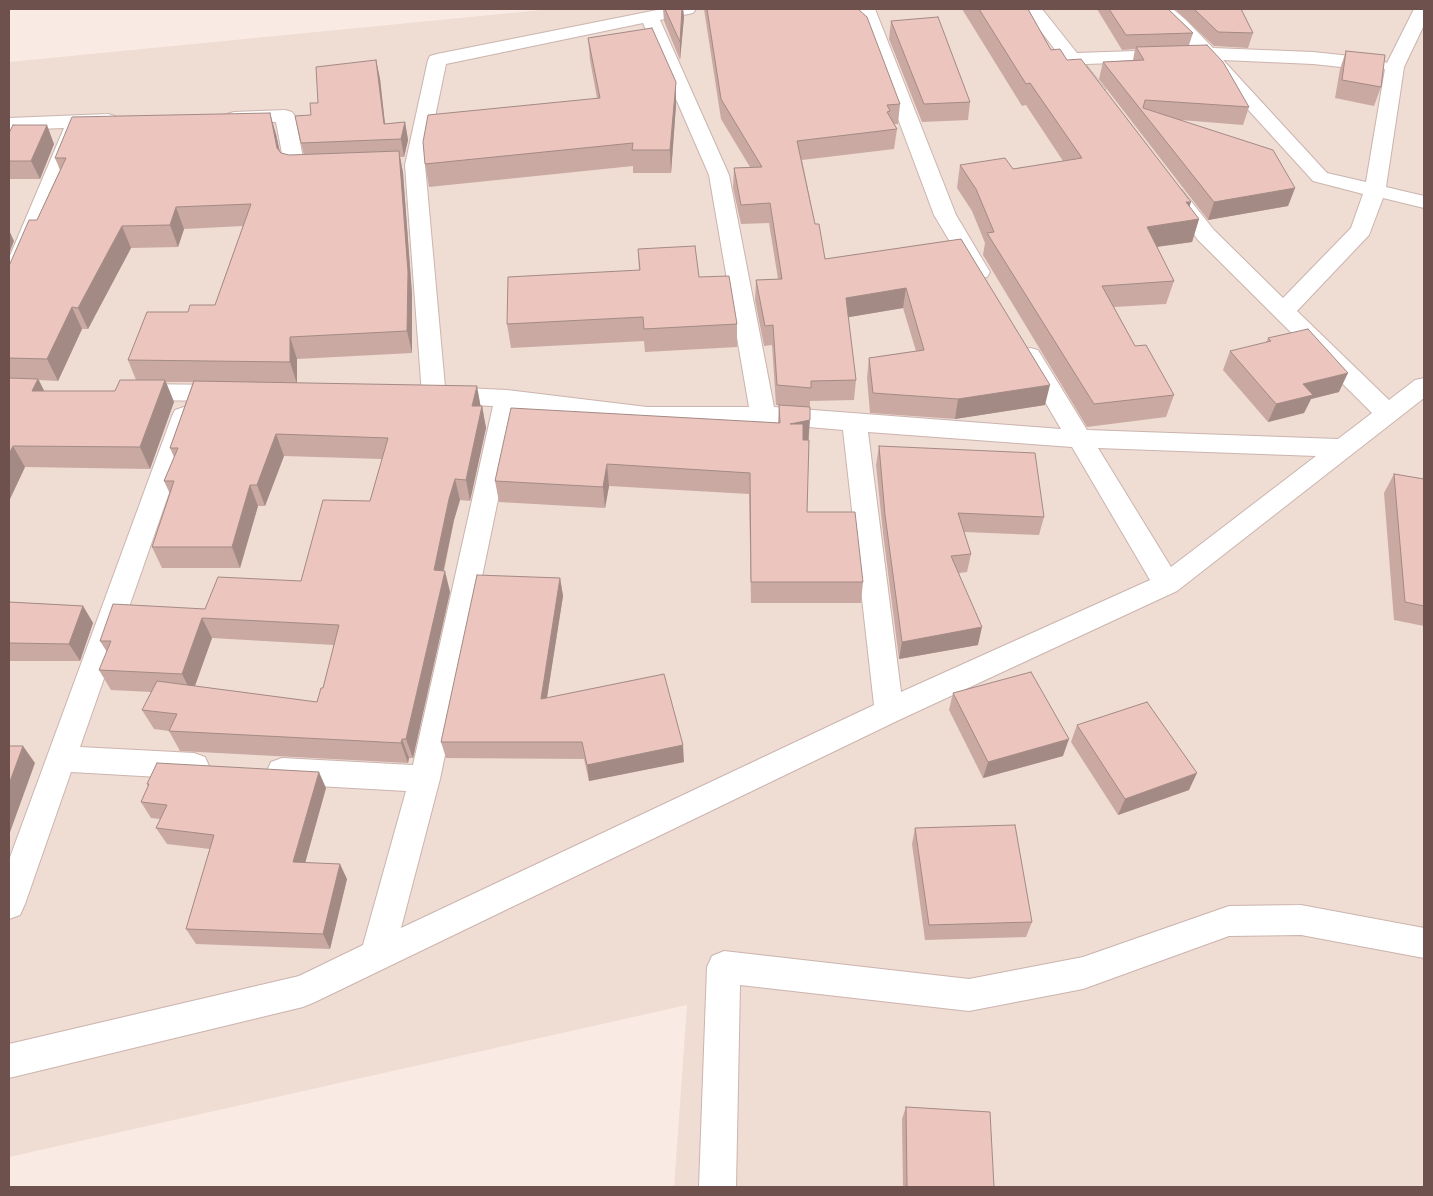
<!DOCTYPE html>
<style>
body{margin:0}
#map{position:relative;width:1433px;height:1196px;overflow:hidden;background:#f9ebe3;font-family:Barlow,sans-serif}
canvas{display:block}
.frame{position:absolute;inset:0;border:10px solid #6e504c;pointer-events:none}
</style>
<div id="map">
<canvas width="1433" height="1196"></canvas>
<div class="frame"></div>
</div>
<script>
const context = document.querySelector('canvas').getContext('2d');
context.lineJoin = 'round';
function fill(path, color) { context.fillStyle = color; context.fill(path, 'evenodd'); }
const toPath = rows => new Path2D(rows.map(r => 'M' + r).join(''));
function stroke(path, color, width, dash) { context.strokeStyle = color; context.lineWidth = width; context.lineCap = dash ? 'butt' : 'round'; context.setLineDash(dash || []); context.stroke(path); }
fill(toPath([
 [552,9,1424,9,1424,1187,674,1187,687,1005,9,1157,9,62]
]), '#efdcd3');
const minor = toPath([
 [662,9,696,9,693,13,660,20,729,175,774,407,1061,429,1018,356,1022,350,1030,348,1038,350,1087,430,1338,439,1372,413,1198,240,1165,194,1168,190,1175,188,1182,190,1214,230,1283,298,1351,228,1363,194,1313,181,1203,60,1085,64,1105,89,1102,93,1095,95,1088,93,1024,9,1042,9,1077,53,1193,49,1153,9,1173,9,1186,20,1213,48,1313,52,1379,59,1387,63,1414,9,1424,9,1424,25,1404,67,1386,187,1424,196,1424,208,1383,198,1369,235,1297,311,1389,400,1415,380,1424,378,1424,398,1177,591,899,720,315,1002,303,1007,9,1078,9,1044,299,976,363,945,406,791,282,784,271,780,267,771,271,762,282,758,413,765,493,406,434,403,425,401,422,395,405,165,428,60,430,56,437,54,662,9],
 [643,23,709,175,749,407,647,407,507,390,445,387,425,165,446,64,643,23],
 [1223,60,1313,64,1379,71,1385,69,1366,182,1327,173,1223,60],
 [517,408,647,423,763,423,843,430,874,705,401,928,440,779,517,408],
 [868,432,1072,447,1150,580,901,692,868,432],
 [1098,448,1316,456,1171,567,1098,448],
 [857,9,875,9,956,215,990,272,987,277,979,279,971,277,934,215,857,9],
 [285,110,292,112,295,116,304,163,326,165,329,169,326,173,319,175,288,173,285,169,276,122,234,124,227,122,224,118,227,114,234,112,285,110],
 [108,114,115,116,118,120,115,124,79,127,82,131,20,284,17,289,9,291,9,258,64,128,9,130,9,118,108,114],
 [133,384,227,385,236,387,239,393,236,399,227,401,133,400,124,398,121,392,124,386,133,384],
 [184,407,193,410,196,416,80,747,194,753,205,757,209,766,205,775,194,779,71,772,25,904,20,915,9,919,9,860,172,416,175,410,184,407],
 [1301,905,1424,928,1424,958,1301,935,1229,936,1083,989,969,1011,740,985,736,1187,699,1187,707,967,712,956,724,951,969,979,1083,957,1229,906,1301,905]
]);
stroke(minor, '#cbb4ae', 2);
fill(minor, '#fff');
fill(toPath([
 [663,9,683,9,684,17,680,60,664,21],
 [704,9,858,9,900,104,898,124,894,124,897,129,894,149,802,160,815,224,825,259,961,239,1045,405,955,419,870,413,867,378,869,358,916,351,903,308,848,317,856,380,854,400,810,401,807,512,863,582,861,603,751,603,749,494,609,486,605,508,499,502,495,481,778,423,779,405,776,405,772,345,764,346,755,300,756,280,778,279,769,223,741,224,733,188,734,168,750,167,721,119],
 [962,9,1028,9,1051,50,1067,60,1189,206,1199,219,1192,242,1157,247,1174,281,1166,304,1114,307,1135,346,1174,395,1166,417,1087,427,983,255,985,243,972,211,957,188,960,165,1013,169,1063,161,1026,105,1022,106],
 [1097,9,1168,9,1193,33,1189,45,1249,107,1243,125,1181,120,1295,188,1288,206,1208,220,1099,79,1103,62,1133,60,1135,49,1122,50],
 [1175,9,1241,9,1253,33,1248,48,1214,46],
 [891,21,970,102,968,120,922,122,889,39],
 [588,38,676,105,671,173,633,173,633,166,429,187,425,164,597,98,590,60],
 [1346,51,1381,87,1374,106,1335,98,1340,69],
 [376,60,380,79,385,124,405,122,408,140,404,157,400,157,403,173,412,294,412,353,297,359,297,383,482,406,486,428,470,501,460,500,454,520,444,571,450,592,413,758,409,758,408,763,180,751,169,731,154,729,142,710,151,692,111,690,99,670,107,652,100,641,205,609,301,581,370,501,382,459,284,456,265,506,258,506,240,568,162,568,152,547,170,494,164,481,174,457,170,448,193,382,166,382,174,402,150,469,25,467,9,501,9,266,37,220,60,170,55,158,276,134,280,151,281,153,289,155,304,155,301,143,311,115,318,103],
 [243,226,215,305,188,312,128,360,136,380,115,391,44,391,39,380,58,381,82,329,88,329,131,248,178,247,184,229],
 [212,638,334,645,323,688,317,702,195,686],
 [54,144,40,179,9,179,9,161],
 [638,249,699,277,737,324,737,347,645,352,644,341,511,348,507,324,639,270],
 [1268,338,1339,392,1311,399,1304,413,1268,422,1223,370,1230,351,1266,343],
 [879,446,1044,517,1039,535,964,532,971,554,967,572,959,573,978,645,899,659,883,533,876,465],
 [1394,474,1424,479,1424,626,1394,620,1384,493],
 [560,578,563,596,547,698,684,762,589,781,584,759,446,758,441,742],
 [9,602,83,606,93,623,80,661,9,661],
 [953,693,1063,756,983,778,949,710],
 [1077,725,1189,790,1118,815,1071,742],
 [147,784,326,788,305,862,347,879,330,949,196,944,186,929,210,849,167,844,156,828,160,819,151,818,141,802,148,786],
 [915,828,1032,922,1026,937,925,940,912,844],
 [906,1107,994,1187,903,1187,902,1119]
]), '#caa9a3');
fill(toPath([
 [682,9,683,9,684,17,680,60,680,42],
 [376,60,380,79,387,142,384,124],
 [676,82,676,105,671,173,670,150],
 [270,113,276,134,283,169,277,148],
 [405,122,408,140,404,157,401,139],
 [47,125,54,144,40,179,31,161],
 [399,151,403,173,412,294,412,353,407,331],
 [1295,188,1288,206,1208,220,1214,202],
 [1186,202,1191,202,1185,221,1199,219,1192,242,1140,249,1147,227],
 [176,207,184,229,178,247,170,225],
 [122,226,131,248,88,329,78,308],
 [9,230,14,241,9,254],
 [906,288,903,308,844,318,846,298],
 [72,307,82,329,58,381,47,359],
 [290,337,297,359,297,384,290,362],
 [1348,373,1339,392,1311,399,1304,413,1268,422,1276,404,1303,384],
 [38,379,49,400,32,391],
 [165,380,174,402,150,469,140,447],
 [1050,385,1045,405,955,419,958,399],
 [477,386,481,408,472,406],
 [482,406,486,428,470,501,466,480],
 [810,420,808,442,788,445,790,424],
 [276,434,284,456,265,506,257,485],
 [13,446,25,467,9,501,9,454],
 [607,464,609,486,605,508,603,487],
 [455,479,460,500,454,520,439,591,434,570,449,499],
 [250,485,258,506,240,568,232,547],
 [445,571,450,592,413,758,406,739],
 [560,578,563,596,544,716,541,699],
 [83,606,93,623,80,661,69,644],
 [202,618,212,638,192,694,182,674],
 [982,627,978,645,899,659,902,642],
 [402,739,409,758,408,763,401,743],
 [1069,739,1063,756,983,778,988,762],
 [683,745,684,762,589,781,587,765],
 [23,746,35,763,9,835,9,784],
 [319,772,326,788,301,878,293,862],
 [1197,773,1189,790,1118,815,1125,799],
 [340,864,347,879,330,949,323,934]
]), '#a48a85');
const building = toPath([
 [665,9,682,9,680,42,665,9],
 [707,9,858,9,867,17,900,104,887,105,890,111,887,112,897,129,797,141,815,224,819,224,825,259,961,239,1050,385,958,399,873,393,869,358,924,350,906,288,846,298,856,380,811,381,811,388,777,385,773,325,765,326,756,280,782,279,770,203,741,205,734,168,762,167,721,99,707,9],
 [979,9,1028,9,1051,50,1060,49,1067,60,1081,59,1191,202,1186,202,1199,219,1147,227,1174,281,1102,286,1135,346,1146,345,1174,395,1094,404,987,233,994,232,976,189,960,165,1005,158,1013,169,1082,158,1030,83,1026,84,979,9],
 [1109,9,1168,9,1193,33,1126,35,1109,9],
 [1194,9,1241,9,1253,33,1218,32,1194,9],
 [938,17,970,102,924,104,891,21,938,17],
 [652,28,676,82,670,150,632,150,633,143,425,164,423,142,428,115,600,98,588,38,652,28],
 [1207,45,1223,62,1249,107,1145,100,1143,108,1273,150,1295,188,1214,202,1103,62,1144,60,1136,47,1207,45],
 [1346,51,1385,55,1381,87,1342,80,1346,51],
 [376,60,384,124,405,122,401,139,301,143,295,116,311,115,310,103,318,103,316,67,376,60],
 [270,113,277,148,281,153,289,155,399,151,408,272,407,331,290,337,290,362,128,360,147,312,188,312,190,305,215,305,251,204,176,207,170,225,122,226,78,308,72,307,47,359,9,358,9,266,29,220,37,220,66,158,55,158,72,117,270,113],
 [13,125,47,125,31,161,9,161,9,133,13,125],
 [695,246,699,277,729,276,737,324,644,329,643,317,507,324,508,277,640,270,638,249,695,246],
 [1308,329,1348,373,1303,384,1313,395,1276,404,1230,351,1271,341,1268,338,1308,329],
 [9,378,38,379,32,391,115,391,120,380,165,380,140,447,13,446,9,454,9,378],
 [194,381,477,386,472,406,482,406,466,480,455,479,449,499,434,570,445,571,406,739,402,739,401,743,169,731,177,714,142,710,157,681,317,702,321,688,323,688,339,625,202,618,182,674,99,670,111,641,100,641,113,604,205,609,218,577,301,581,323,500,370,501,388,438,276,434,257,485,250,485,232,547,152,547,174,481,164,481,178,448,170,448,194,381],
 [779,405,810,407,810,420,790,424,803,424,803,440,809,440,807,512,855,512,863,582,751,582,750,473,607,464,603,487,495,481,511,408,780,423,779,405],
 [879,446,1035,453,1044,517,958,513,971,554,951,556,982,627,902,642,885,515,879,446],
 [1394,474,1424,479,1424,606,1405,602,1394,474],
 [477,575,560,578,541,699,664,674,683,745,587,765,582,742,441,742,477,575],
 [9,602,83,606,69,644,9,643,9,602],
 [1031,672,1069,739,988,762,953,693,1031,672],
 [1147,702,1197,773,1125,799,1077,725,1147,702],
 [9,746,23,746,9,784,9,746],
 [157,763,319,772,293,862,340,864,323,934,186,929,214,835,156,828,167,805,141,802,149,784,147,784,157,763],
 [1015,825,1032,922,929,925,915,828,1015,825],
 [906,1107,990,1112,994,1187,907,1187,906,1107]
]);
fill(building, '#ebc5be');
stroke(building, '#a48a85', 1);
</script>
